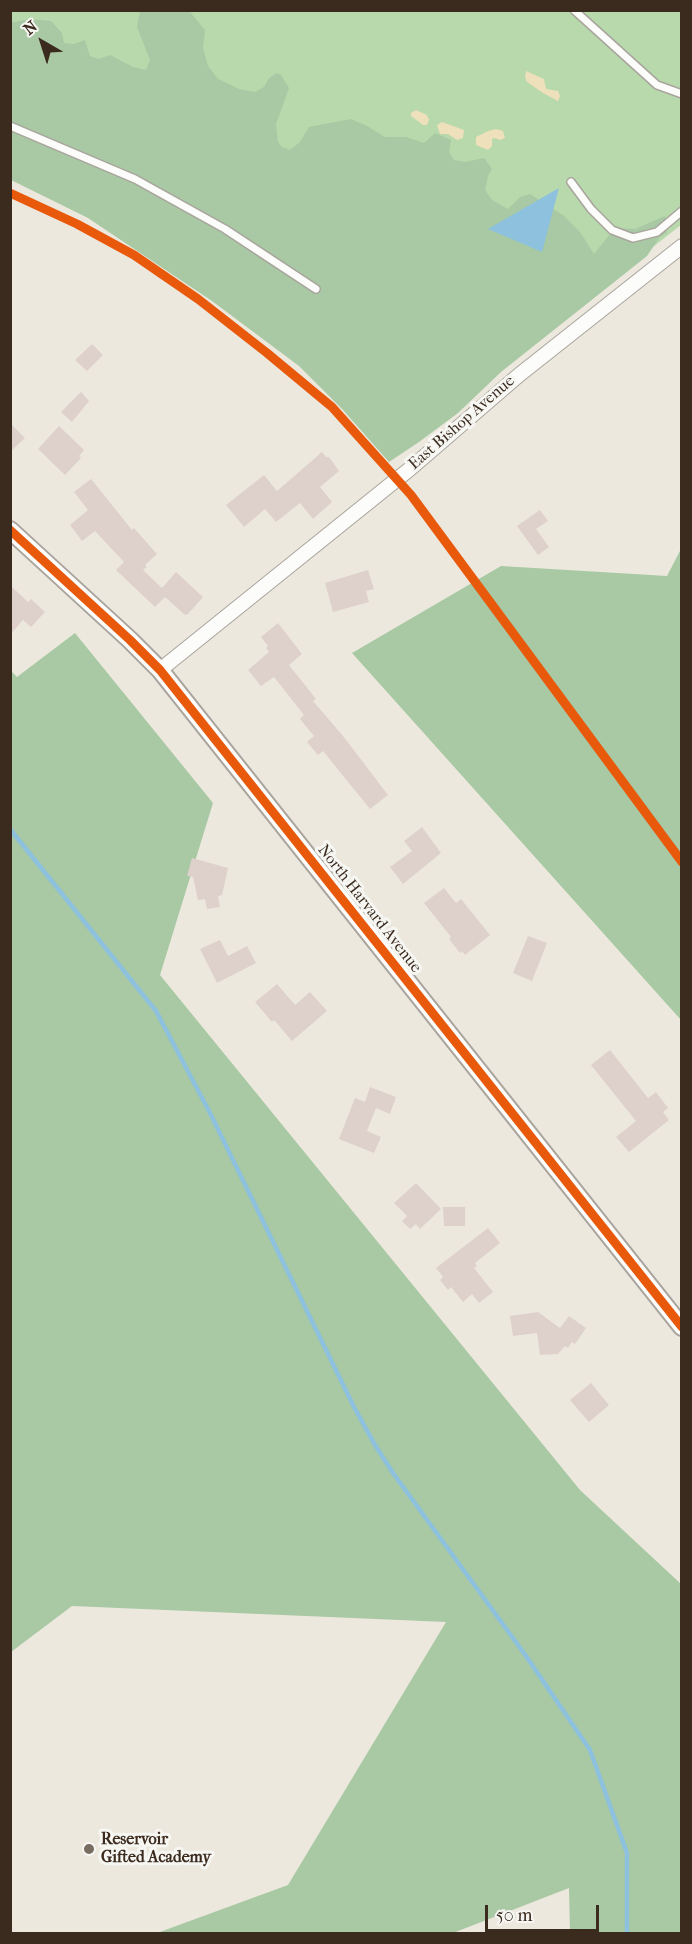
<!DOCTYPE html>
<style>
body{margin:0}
#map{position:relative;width:692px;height:1944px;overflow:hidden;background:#ede8de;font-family:"IM FELL French Canon",serif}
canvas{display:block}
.frame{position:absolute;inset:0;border:12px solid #3b2a1e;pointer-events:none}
.north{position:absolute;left:12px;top:12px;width:60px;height:60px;-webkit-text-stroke:4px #f6f6f2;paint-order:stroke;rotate:321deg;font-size:16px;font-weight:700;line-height:24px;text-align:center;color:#3b2a1e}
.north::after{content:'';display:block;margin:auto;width:21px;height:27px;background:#3b2a1e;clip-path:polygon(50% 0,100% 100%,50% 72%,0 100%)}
.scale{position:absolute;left:485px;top:1905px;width:114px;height:27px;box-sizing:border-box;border:3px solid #3b2a1e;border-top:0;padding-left:8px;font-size:18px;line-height:21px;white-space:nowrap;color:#3b2a1e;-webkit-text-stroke:4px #f6f6f2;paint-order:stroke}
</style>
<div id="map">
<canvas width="692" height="1944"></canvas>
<div class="frame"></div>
<div class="north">N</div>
<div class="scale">50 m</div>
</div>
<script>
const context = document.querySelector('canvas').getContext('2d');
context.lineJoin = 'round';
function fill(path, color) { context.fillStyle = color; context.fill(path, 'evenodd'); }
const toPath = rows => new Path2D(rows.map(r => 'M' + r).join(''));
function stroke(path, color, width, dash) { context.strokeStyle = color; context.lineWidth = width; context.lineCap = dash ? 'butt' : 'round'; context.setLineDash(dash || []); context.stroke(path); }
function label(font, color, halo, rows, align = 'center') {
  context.font = font + ' "IM FELL French Canon",serif'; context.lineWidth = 6; context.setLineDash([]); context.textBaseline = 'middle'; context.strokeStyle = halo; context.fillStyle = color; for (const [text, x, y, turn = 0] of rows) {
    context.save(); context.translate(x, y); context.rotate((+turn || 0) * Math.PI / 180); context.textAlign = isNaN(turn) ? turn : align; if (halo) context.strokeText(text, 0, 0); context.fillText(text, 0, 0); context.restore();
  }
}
fill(toPath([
 [10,11,681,11,681,225,390,453,259,298,11,173]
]), '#b7d9ac');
fill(toPath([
 [140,11,190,12,205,30,203,48,208,66,218,79,239,89,255,92,264,87,269,78,277,73,281,75,289,88,276,124,278,142,282,147,290,150,300,142,309,127,351,119,367,126,385,137,406,137,424,143,435,133,451,140,449,152,454,160,465,162,484,158,492,169,488,176,485,190,492,200,508,209,520,197,530,194,564,216,580,232,594,254,615,228,635,229,665,216,667,233,660,237,647,256,501,372,458,413,419,442,389,462,343,410,299,366,212,301,88,218,11,180,10,23,29,19,51,21,62,33,64,43,74,44,85,40,90,56,99,59,110,55,133,67,146,70,150,60,137,27],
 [681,549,681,1020,352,653,501,566,667,576],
 [75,633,213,803,160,975,580,1490,681,1584,681,1933,570,1933,569,1888,453,1933,157,1933,288,1885,446,1622,72,1606,11,1652,10,670,17,677]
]), '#a8c9a3');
fill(toPath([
 [526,71,544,79,546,89,558,91,560,96,558,101,543,93,527,82,525,77],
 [416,110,427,115,429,120,427,125,423,125,411,116,411,113],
 [442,122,464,130,463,138,457,140,448,134,440,134,437,125],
 [496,129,503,131,505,138,500,140,495,138,492,139,492,146,488,150,476,145,476,137,488,131]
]), '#eee0bb');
fill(toPath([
 [559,188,542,252,488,229]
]), '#8dc1dd');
stroke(toPath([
 [10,829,156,1011,209,1111,354,1407,375,1445,393,1473,526,1656,590,1750,627,1853,627,1934]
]), '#8dc1dd', 4.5);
fill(toPath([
 [92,344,103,355,87,371,75,360],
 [81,392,89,401,72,422,61,412],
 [10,423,25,438,10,452],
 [59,426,84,450,79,456,81,458,65,475,38,449],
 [322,452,326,457,329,457,339,471,320,487,332,502,313,519,300,503,276,522,265,509,244,527,226,505,264,475,277,491],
 [91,479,132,530,134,528,157,554,145,565,147,567,143,570,162,588,176,572,203,597,188,614,185,615,165,597,155,607,116,570,124,562,95,531,82,541,70,525,88,510,74,492],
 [540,510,548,521,536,529,549,547,538,555,517,526],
 [368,570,374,589,366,591,369,602,333,612,325,583],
 [10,585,28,602,31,599,45,612,31,627,23,620,10,635],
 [278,623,302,654,289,665,316,699,313,701,343,736,388,795,370,809,323,751,318,755,307,742,314,736,300,719,304,715,274,677,261,686,248,670,269,652,266,648,268,646,261,637],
 [422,827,441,853,403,884,390,867,412,851,404,841],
 [192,858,228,868,222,895,218,896,220,907,207,909,205,899,198,900,193,877,187,876],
 [444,888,456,903,461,899,490,935,465,955,462,951,460,953,449,939,451,937,424,903],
 [528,936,547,943,532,981,513,973],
 [220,940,228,956,247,946,256,963,217,983,200,949],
 [277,984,295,1005,310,992,327,1011,292,1041,274,1020,272,1022,255,1002],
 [610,1050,648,1098,656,1092,668,1108,663,1112,669,1120,629,1152,616,1137,636,1121,591,1065],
 [370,1087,396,1097,390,1114,376,1108,367,1131,381,1137,374,1153,339,1139,355,1098,365,1102],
 [416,1183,441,1209,420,1229,416,1224,410,1229,402,1221,407,1216,394,1203],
 [443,1207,465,1207,465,1226,444,1226],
 [488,1228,500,1243,475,1263,477,1266,474,1268,493,1292,479,1303,472,1294,463,1302,451,1287,448,1290,440,1280,443,1277,436,1268],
 [538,1312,560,1328,569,1316,586,1328,575,1344,572,1342,568,1348,565,1346,558,1354,540,1355,537,1333,513,1336,510,1316],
 [591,1383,609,1405,589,1422,570,1400]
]), '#ded1cb');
const service = toPath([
 [574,10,657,85,682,94],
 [10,126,135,179,225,229,316,289],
 [571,182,591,209,612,230,633,238,657,232,682,211]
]);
const minor = toPath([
 [160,670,411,468,519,375,682,246]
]);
const tertiary = toPath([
 [10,530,130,640,160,670,682,1327]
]);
stroke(service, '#a9a49d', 10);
stroke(minor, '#a9a49d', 16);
stroke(tertiary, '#a9a49d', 20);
stroke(service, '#fcfcfa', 7);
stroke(minor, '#fcfcfa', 14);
stroke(tertiary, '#fcfcfa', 16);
stroke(toPath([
 [10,193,77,224,134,255,198,299,267,353,332,407,411,495,682,862],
 [10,530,130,640,160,670,682,1327]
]), '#e8590c', 9);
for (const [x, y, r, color] of [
 [89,1849,6,"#796c61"]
]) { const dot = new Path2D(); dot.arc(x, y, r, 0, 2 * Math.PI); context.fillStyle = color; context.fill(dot); stroke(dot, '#f6f6f2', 2); }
label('16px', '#3b2a1e', '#f6f6f2', [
 ["East Bishop Avenue",462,423,-41],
 ["North Harvard Avenue",369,909,52]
]);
label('bold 16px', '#3b2a1e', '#f6f6f2', [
 ["Reservoir",101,1840],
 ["Gifted Academy",101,1858]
], 'left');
</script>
